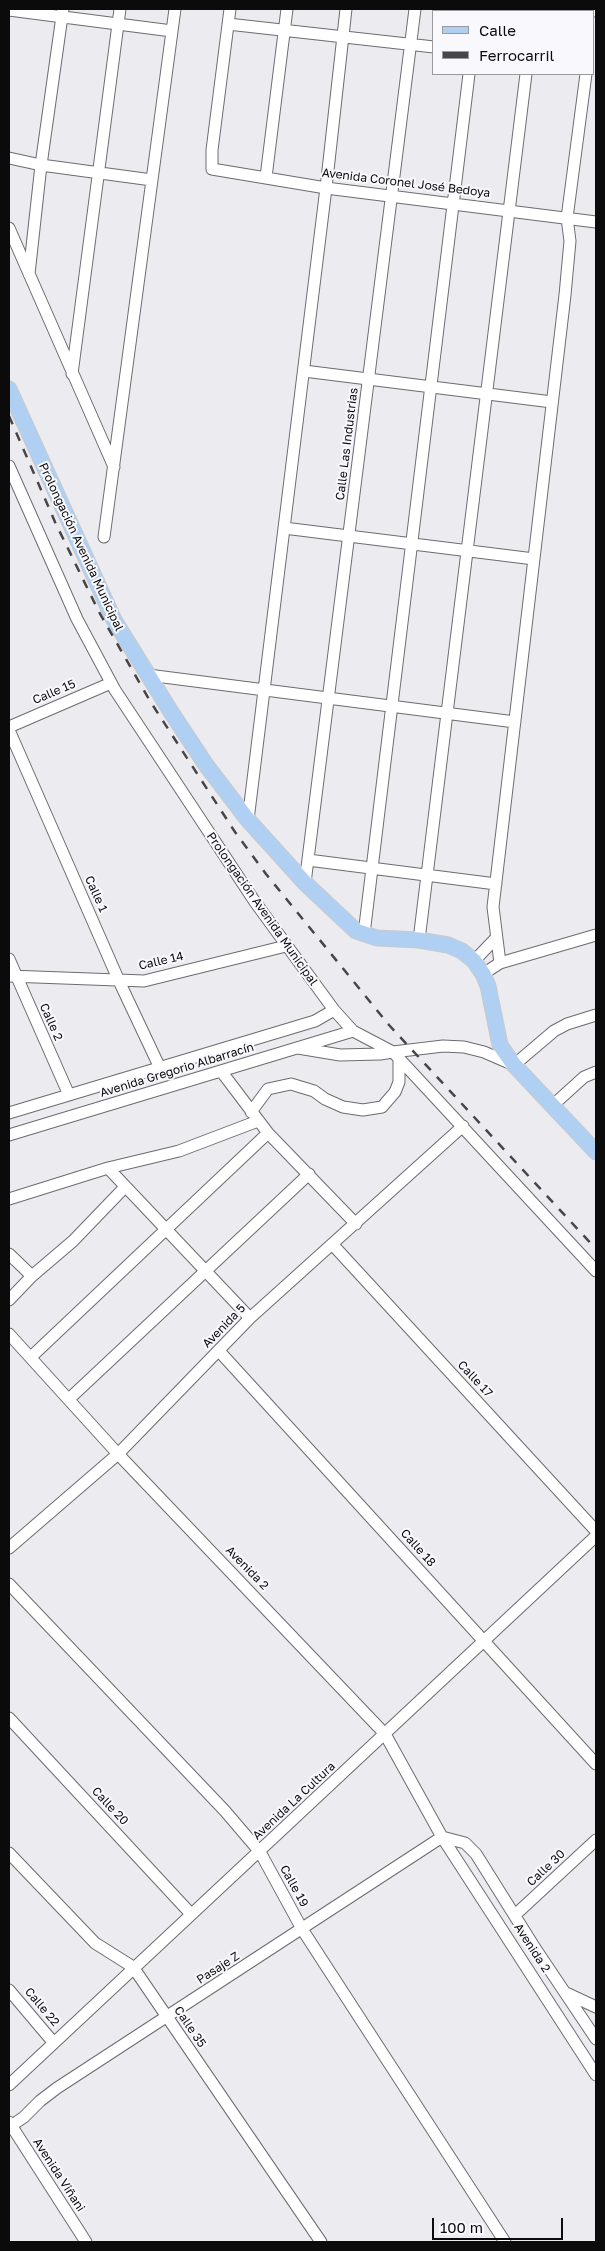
<!DOCTYPE html>
<meta charset="utf-8">
<style>
body{margin:0}
#map{position:relative;width:605px;height:2251px;overflow:hidden;background:#ecebf0;font-family:"Golos Text",sans-serif}
canvas{display:block}
.frame{position:absolute;inset:0;border:10px solid #0b0b0c;pointer-events:none}
.legend{position:absolute;left:432px;top:10px;width:162px;height:65px;box-sizing:border-box;background:#f9f9fd;border:1px solid #9a9a9d;margin:0;padding:6px 9px;list-style:none;font-size:15px;color:#0b0b0c}
.legend li{display:flex;align-items:center;gap:10px;height:25px}
.legend b{width:25px;border:1px solid #9a9a9d}
.scale{position:absolute;left:432px;top:2218px;width:131px;height:22px;box-sizing:border-box;border:2px solid #0b0b0c;border-top:0;padding-left:6px;font-size:15px;line-height:18px;white-space:nowrap;color:#0b0b0c;-webkit-text-stroke:4px #f9f9fd;paint-order:stroke}
</style>
<div id="map">
<canvas width="605" height="2251"></canvas>
<div class="frame"></div>
<ul class="legend">
<li><b style="height:6px;background:#b0d0f3"></b>Calle</li>
<li><b style="height:6px;background:#464648"></b>Ferrocarril</li>
</ul>
<div class="scale">100 m</div>
</div>
<script>
const context = document.querySelector('canvas').getContext('2d');
context.lineJoin = 'round';
const toPath = rows => new Path2D(rows.map(r => 'M' + r).join(''));
function stroke(path, color, width, dash) { context.strokeStyle = color; context.lineWidth = width; context.lineCap = dash ? 'butt' : 'round'; context.setLineDash(dash || []); context.stroke(path); }
function label(font, color, halo, rows, align = 'center') {
  context.font = font + ' "Golos Text",sans-serif'; context.lineWidth = 4; context.setLineDash([]); context.textBaseline = 'middle'; context.strokeStyle = halo; context.fillStyle = color; for (const [text, x, y, turn = 0] of rows) {
    context.save(); context.translate(x, y); context.rotate((+turn || 0) * Math.PI / 180); context.textAlign = isNaN(turn) ? turn : align; if (halo) context.strokeText(text, 0, 0); context.fillText(text, 0, 0); context.restore();
  }
}
const minor = toPath([
 [230,9,212,150,212,169,326,188,596,222],
 [9,10,172,31],
 [476,11,477,9],
 [534,11,534,9],
 [594,11,594,9],
 [228,24,434,47],
 [9,158,41,165,152,180],
 [266,177,287,9],
 [9,228,114,467],
 [29,274,41,165,63,9],
 [304,371,552,402],
 [72,374,120,9],
 [9,466,77,619,115,690,255,902,334,1010,353,1031,393,1052,443,1046,464,1047,484,1052,514,1065,554,1031,567,1024,596,1015],
 [284,528,534,559],
 [104,537,175,9],
 [148,675,515,722],
 [9,727,111,683],
 [9,730,119,981,160,1068],
 [248,820,326,188,346,9],
 [308,860,496,884],
 [305,883,415,9],
 [364,934,469,74],
 [419,940,526,74],
 [9,959,69,1095],
 [474,961,496,938],
 [500,963,493,907,565,295,570,241,567,218,586,74],
 [483,974,500,963,596,935],
 [9,976,144,981,286,946],
 [298,1048,340,1055,380,1054,393,1052,596,1271],
 [221,1071,268,1133,356,1224],
 [552,1106,584,1077,596,1072],
 [251,1112,268,1089,291,1084,314,1091,325,1099,343,1107,363,1110,382,1107,395,1092,399,1082,399,1059],
 [9,1113,315,1021,334,1010],
 [9,1135,353,1031],
 [108,1168,250,1318],
 [9,1199,108,1168,179,1151,258,1121],
 [333,1245,596,1531],
 [9,1254,32,1276],
 [9,1300,32,1276,73,1241,125,1187],
 [9,1334,118,1454,385,1734,442,1837,596,2075],
 [219,1351,596,1764],
 [31,1357,268,1133],
 [69,1399,309,1174],
 [9,1548,118,1454,250,1318,463,1126],
 [9,1584,225,1811,260,1852,302,1929,505,2242],
 [9,1718,191,1914],
 [442,1837,465,1843,476,1854,533,1945,596,2039],
 [9,1853,95,1943,133,1967,321,2242],
 [515,1915,596,1840],
 [9,1990,53,2042],
 [566,1993,596,2007],
 [9,2085,596,1536],
 [9,2122,86,2242],
 [11,2126,24,2117,40,2101,57,2088,442,1837]
]);
const major = toPath([
 [9,389,114,620,171,712,206,765,248,820,305,883,356,931,377,938,419,940,448,945,462,951,474,961,483,974,488,986,500,1045,514,1065,596,1152]
]);
stroke(minor, '#6c6c70', 13);
stroke(major, '#c9c9ca', 17);
stroke(minor, '#fff', 11);
stroke(major, '#b0d0f3', 15);
stroke(toPath([
 [9,416,55,522,99,612,150,701,235,832,266,874,389,1025,596,1249]
]), '#464648', 2.5, [9, 9]);
label('12px', '#0b0b0c', '#f9f9fd', [
 ["Avenida Coronel José Bedoya",406,183,7],
 ["Calle Las Industrias",347,444,-83],
 ["Prolongación Avenida Municipal",81,547,65],
 ["Calle 15",54,692,-23],
 ["Calle 1",96,894,66],
 ["Prolongación Avenida Municipal",262,909,55],
 ["Calle 14",161,961,-13],
 ["Calle 2",51,1022,66],
 ["Avenida Gregorio Albarracín",177,1070,-17],
 ["Avenida 5",224,1326,-46],
 ["Calle 17",475,1379,47],
 ["Calle 18",418,1548,48],
 ["Avenida 2",247,1568,46],
 ["Avenida La Cultura",294,1801,-43],
 ["Calle 20",110,1806,47],
 ["Calle 30",546,1868,-43],
 ["Calle 19",294,1886,61],
 ["Avenida 2",532,1948,57],
 ["Pasaje Z",218,1968,-33],
 ["Calle 22",42,2007,50],
 ["Calle 35",190,2027,56],
 ["Avenida Viñani",59,2175,57]
]);
</script>
